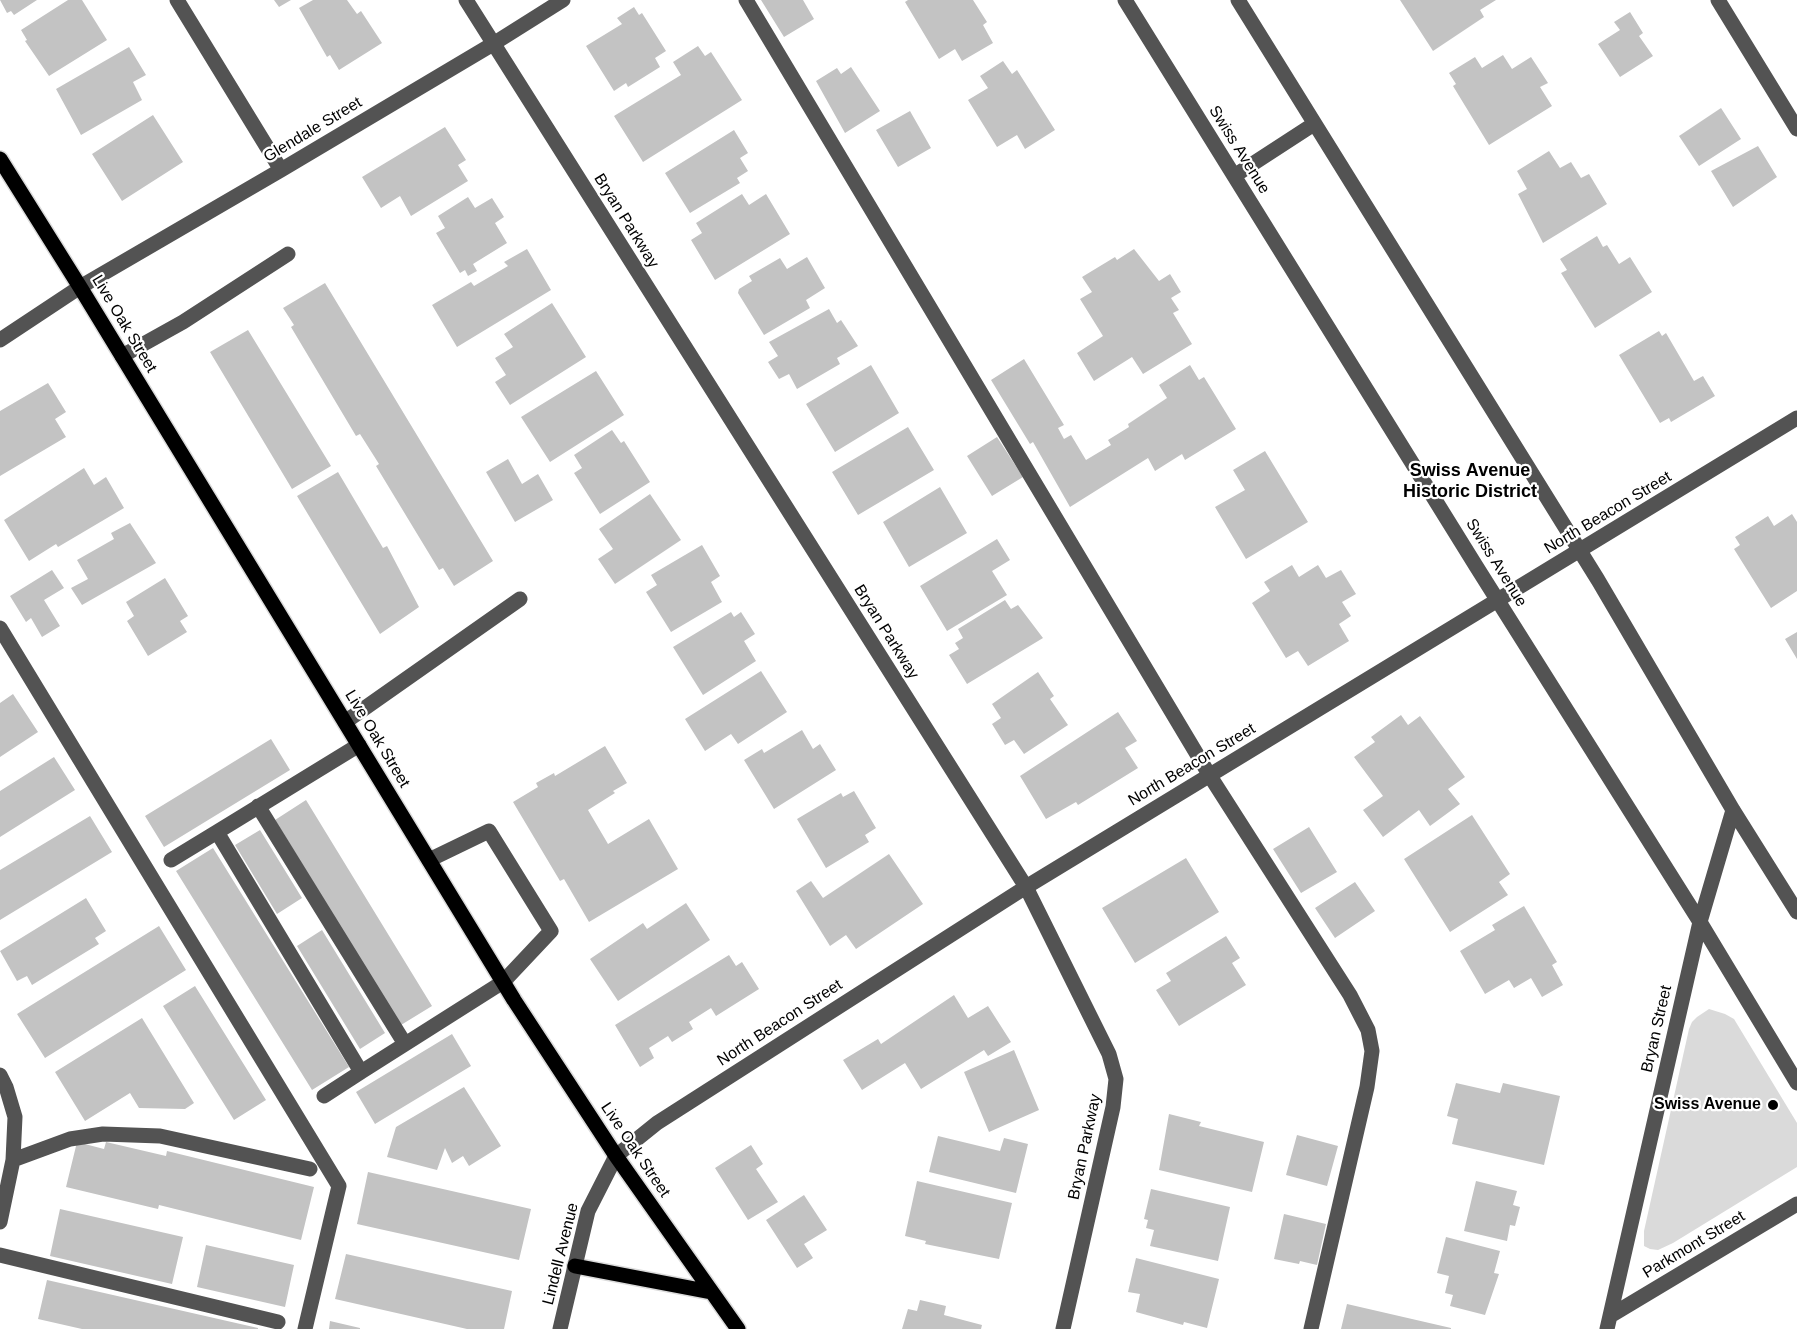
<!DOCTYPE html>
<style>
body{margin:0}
canvas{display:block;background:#fff}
</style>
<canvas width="1797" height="1329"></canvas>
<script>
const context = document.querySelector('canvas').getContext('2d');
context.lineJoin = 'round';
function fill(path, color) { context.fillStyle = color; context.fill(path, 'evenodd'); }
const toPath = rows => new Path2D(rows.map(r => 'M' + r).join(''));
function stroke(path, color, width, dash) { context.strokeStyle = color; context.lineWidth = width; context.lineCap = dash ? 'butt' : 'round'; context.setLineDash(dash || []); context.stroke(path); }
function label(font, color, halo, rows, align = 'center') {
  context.font = font + ' Helvetica,sans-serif'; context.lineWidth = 4.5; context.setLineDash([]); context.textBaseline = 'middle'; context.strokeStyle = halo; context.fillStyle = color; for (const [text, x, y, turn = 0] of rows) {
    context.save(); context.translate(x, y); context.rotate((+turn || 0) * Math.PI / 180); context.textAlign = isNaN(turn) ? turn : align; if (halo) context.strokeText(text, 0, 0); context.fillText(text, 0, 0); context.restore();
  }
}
fill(toPath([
 [1709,1009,1725,1014,1734,1019,1797,1123,1797,1167,1673,1243,1658,1250,1650,1249,1644,1246,1644,1231,1689,1029,1692,1022,1697,1017]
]), '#dadada');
fill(toPath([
 [0,0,37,0,14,15,11,11,7,13],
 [68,0,82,0,107,40,49,76,25,41,27,40,21,30],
 [274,0,291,0,279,7],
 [313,0,347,0,357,14,361,11,382,43,339,70,330,55,327,57,299,8],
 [761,0,803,0,814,19,784,37],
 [908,0,973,0,987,22,983,25,993,43,962,61,955,49,939,59,905,2],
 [1400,0,1496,0,1480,10,1484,17,1433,51],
 [634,7,639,15,642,13,666,51,655,58,660,67,628,87,626,83,614,91,586,46,622,24,617,18],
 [1630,12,1643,33,1639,36,1653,56,1620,77,1598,44,1620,30,1614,22],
 [698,46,705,56,711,52,742,100,643,162,614,116,681,75,673,62],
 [129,47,146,75,133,82,142,100,81,135,56,89],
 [1503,55,1512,69,1531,57,1548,83,1540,87,1552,106,1489,145,1453,86,1456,84,1449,73,1475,57,1482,68],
 [1003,61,1012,74,1017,70,1055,130,1025,149,1017,135,997,147,968,100,988,88,980,76],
 [851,67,880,111,845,133,816,81,837,68,841,74],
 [1721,108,1741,139,1699,166,1679,136],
 [910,111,931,148,898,167,876,130],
 [153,115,183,162,122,201,92,154],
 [445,127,466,160,458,165,468,181,411,216,400,196,381,208,362,177],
 [734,130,748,153,740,158,748,171,737,178,740,183,690,213,665,173],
 [1758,146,1777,177,1733,207,1711,171],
 [1549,151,1560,168,1571,162,1581,178,1589,174,1607,204,1543,243,1518,194,1527,189,1517,171],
 [742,194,749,205,766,194,790,234,715,280,691,240,702,233,696,223],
 [468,197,475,208,492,198,504,217,495,223,507,243,473,264,477,271,468,276,465,270,460,273,436,233,445,228,438,216],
 [1597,236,1603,247,1607,245,1619,264,1630,257,1652,292,1595,328,1561,273,1567,270,1560,259],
 [527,249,551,290,457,347,432,305,471,282,474,286,508,266,504,262],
 [1134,249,1159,281,1170,274,1181,292,1171,298,1179,310,1173,313,1192,344,1143,374,1132,357,1094,381,1077,353,1103,336,1080,299,1092,292,1082,277,1115,257,1117,260],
 [807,257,825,288,806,300,810,308,764,335,738,293,739,289,752,281,749,276,780,258,787,269],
 [325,283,493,561,454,586,443,568,439,570,376,466,379,464,360,434,356,436,291,327,294,325,283,308],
 [552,303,586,357,510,405,495,382,506,375,495,358,513,347,504,334],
 [829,309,837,323,841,320,858,346,837,358,840,364,797,389,789,374,779,379,768,362,778,356,769,342],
 [248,330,331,466,292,489,210,352],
 [1659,331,1662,336,1666,333,1694,381,1703,376,1715,396,1671,422,1669,418,1660,423,1619,355],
 [1024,359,1064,425,1058,428,1064,439,1071,435,1086,460,1111,445,1108,440,1129,427,1128,424,1167,398,1159,385,1190,365,1199,380,1204,377,1236,429,1185,460,1182,454,1155,471,1148,458,1070,507,1033,442,1030,444,991,380],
 [871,365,899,413,835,452,806,404],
 [596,371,624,415,550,462,521,417],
 [48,383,66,412,55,419,66,437,0,476,0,411],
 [908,427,934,470,858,515,832,472],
 [612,430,621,443,624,441,650,482,600,514,574,473,582,468,574,455],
 [997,437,1023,477,992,496,967,456],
 [1265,451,1308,522,1246,559,1215,507,1245,490,1233,470],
 [508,459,522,484,538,474,553,500,515,522,486,472],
 [84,468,94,485,106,477,124,508,58,547,56,544,29,561,4,520],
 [338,472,383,548,387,546,419,607,380,634,297,496],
 [940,487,967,533,909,567,883,522],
 [650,494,681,540,615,584,598,559,613,549,599,529],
 [1792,514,1797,522,1797,591,1771,608,1734,549,1740,545,1735,537,1768,516,1774,526],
 [130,523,156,563,82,605,71,588,88,579,77,560,114,539,111,533],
 [997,539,1010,560,992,571,1007,595,947,631,920,586],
 [702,545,720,576,711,582,722,602,671,632,646,592,657,585,651,575],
 [1292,565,1299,577,1318,565,1326,578,1341,570,1356,594,1342,602,1351,616,1339,624,1349,641,1308,666,1298,651,1286,658,1252,603,1270,591,1264,582],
 [52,570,64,588,44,600,60,626,42,637,31,618,26,622,10,596],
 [165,578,188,616,180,621,187,632,148,656,127,621,134,616,126,602],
 [1005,600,1011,609,1018,605,1043,638,967,684,949,655,959,649,955,643,963,638,958,629],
 [731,612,734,617,741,612,755,634,744,641,756,661,703,695,673,647],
 [1797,632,1797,659,1785,639],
 [761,671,787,712,738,744,731,734,705,751,685,719],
 [1038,672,1054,696,1050,699,1068,725,1024,754,1014,740,1005,745,992,724,1001,718,992,704],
 [13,694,38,732,0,757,0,703],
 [1118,712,1137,741,1125,748,1138,768,1078,805,1076,802,1046,819,1020,776],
 [1401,715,1408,725,1420,716,1465,777,1448,789,1460,804,1430,826,1419,810,1383,837,1363,810,1383,796,1354,757,1375,742,1371,737],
 [802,730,813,749,820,744,836,770,774,809,744,760,762,749,764,753],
 [271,739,290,770,164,847,145,816],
 [605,746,627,783,613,791,615,793,588,810,608,844,649,819,678,869,589,922,564,879,560,881,513,802,538,787,536,783,554,773,555,776],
 [54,757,75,790,0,837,0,791],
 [854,791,876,828,865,835,869,842,826,868,797,819,841,793,843,797],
 [306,800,432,1006,401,1025,275,820],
 [1472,815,1510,874,1499,882,1508,895,1450,932,1404,859],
 [90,816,112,852,0,920,0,870],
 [1309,827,1337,872,1301,893,1273,849],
 [260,830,302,898,277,914,235,845],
 [213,848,349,1067,312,1090,176,871],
 [889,854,923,904,856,949,846,935,830,946,796,891,811,881,823,898],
 [1186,858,1219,912,1135,963,1102,908],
 [1355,882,1375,911,1335,938,1315,908],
 [86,898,106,931,95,938,99,944,32,985,27,976,17,981,0,951],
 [686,903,710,940,618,1001,590,959,643,923,647,929],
 [1524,906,1557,962,1552,965,1563,985,1542,997,1531,978,1514,988,1509,980,1485,994,1460,951,1495,930,1492,925],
 [159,926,186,970,45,1058,17,1014],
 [322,930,385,1033,360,1049,297,946],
 [1226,936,1240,958,1232,963,1246,985,1179,1026,1156,990,1171,981,1166,973],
 [729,955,736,966,742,962,759,989,716,1016,711,1008,689,1022,693,1029,672,1042,668,1036,649,1048,654,1058,640,1067,615,1025],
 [195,986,266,1100,234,1120,163,1006],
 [954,995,968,1018,988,1006,1011,1042,988,1056,984,1050,921,1089,905,1063,862,1090,843,1060,878,1039,881,1044],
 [142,1018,194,1103,185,1109,139,1108,130,1093,85,1121,55,1072],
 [452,1034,471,1066,375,1124,356,1092],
 [1014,1050,1039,1110,989,1132,964,1072],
 [1456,1083,1500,1093,1503,1083,1560,1096,1544,1165,1452,1144,1458,1119,1447,1116],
 [464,1087,501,1146,469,1166,463,1156,452,1163,445,1148,437,1170,387,1157,396,1127],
 [1169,1114,1201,1122,1199,1126,1264,1142,1252,1192,1159,1170],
 [1297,1135,1338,1146,1327,1186,1286,1175],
 [938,1136,1000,1151,1004,1138,1028,1144,1016,1193,929,1172],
 [77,1142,104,1149,106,1142,166,1156,167,1151,314,1187,301,1240,159,1205,158,1209,66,1187],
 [751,1145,763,1164,756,1169,778,1202,748,1220,715,1168],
 [368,1172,531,1209,519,1260,357,1224],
 [917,1181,1012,1203,999,1259,925,1244,926,1241,905,1236],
 [1476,1181,1517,1191,1513,1205,1520,1207,1515,1226,1510,1225,1507,1241,1464,1231],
 [1151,1189,1230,1207,1218,1261,1150,1246,1154,1230,1146,1228,1148,1220,1144,1219],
 [804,1195,827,1230,804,1244,813,1258,797,1268,766,1220],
 [60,1209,183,1237,172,1284,50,1256],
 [1284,1214,1326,1224,1317,1265,1300,1261,1299,1264,1274,1259],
 [1446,1237,1500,1251,1494,1273,1499,1274,1485,1315,1450,1306,1453,1295,1445,1293,1449,1276,1437,1273],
 [206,1245,294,1265,285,1307,197,1287],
 [346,1254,512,1291,504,1329,467,1329,335,1299],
 [1136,1258,1219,1279,1207,1328,1184,1322,1183,1325,1136,1312,1140,1294,1128,1292],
 [47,1280,258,1328,258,1329,82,1329,38,1319],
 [920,1300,946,1306,944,1315,982,1325,981,1329,902,1329,908,1309,917,1311],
 [1347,1304,1451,1328,1451,1329,1341,1329],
 [330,1321,360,1328,360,1329,329,1329]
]), '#c3c3c3');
const major = toPath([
 [0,159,80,287,514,1000,616,1156,738,1329],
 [575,1266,711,1292]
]);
stroke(major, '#dbdbdb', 18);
stroke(toPath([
 [177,0,281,170],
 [466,0,1026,887,1109,1054,1116,1079,1113,1107,1063,1329],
 [746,0,1210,776,1350,995,1368,1030,1372,1051,1367,1087,1311,1329],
 [1125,0,1476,566,1700,922,1797,1083],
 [1238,0,1598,580,1733,810,1797,912],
 [1718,0,1797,129],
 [1234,176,1314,124],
 [0,340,80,287,281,170,493,44,563,0],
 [122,356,183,322,288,254],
 [0,628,339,1186,305,1329],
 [345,722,520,599],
 [359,745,217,832,361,1072,503,982,551,931,489,831,429,860],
 [258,806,405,1044],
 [171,860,217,832],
 [0,1075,6,1087,15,1117,13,1160,0,1222],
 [324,1096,361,1072],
 [13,1160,70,1139,103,1134,160,1136,310,1169],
 [0,1255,278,1322],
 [1610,1316,1797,1204],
 [560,1329,588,1211,616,1156,657,1123,1026,887,1797,418],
 [1607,1329,1700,922,1733,810]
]), '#535353', 15);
stroke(major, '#000', 15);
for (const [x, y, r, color] of [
 [1773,1105,6,"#000"]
]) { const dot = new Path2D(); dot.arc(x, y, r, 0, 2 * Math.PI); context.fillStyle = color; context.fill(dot); stroke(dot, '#fff', 2); }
label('16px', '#000', '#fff', [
 ["Glendale Street",313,130,-31],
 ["Swiss Avenue",1239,150,58],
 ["Bryan Parkway",626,221,58],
 ["Live Oak Street",124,324,59],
 ["North Beacon Street",1608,513,-31],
 ["Swiss Avenue",1496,563,58],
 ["Bryan Parkway",886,632,58],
 ["Live Oak Street",377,739,59],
 ["North Beacon Street",1192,765,-31],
 ["North Beacon Street",780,1023,-33],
 ["Bryan Street",1657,1029,-77],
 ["Bryan Parkway",1085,1147,-78],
 ["Live Oak Street",635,1150,56],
 ["Parkmont Street",1694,1245,-31],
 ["Lindell Avenue",561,1254,-76]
]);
label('bold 16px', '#000', '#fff', [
 ["Swiss Avenue",1761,1105]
], 'right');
label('bold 18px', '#000', '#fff', [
 ["Swiss Avenue",1470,471],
 ["Historic District",1470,492]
]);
</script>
